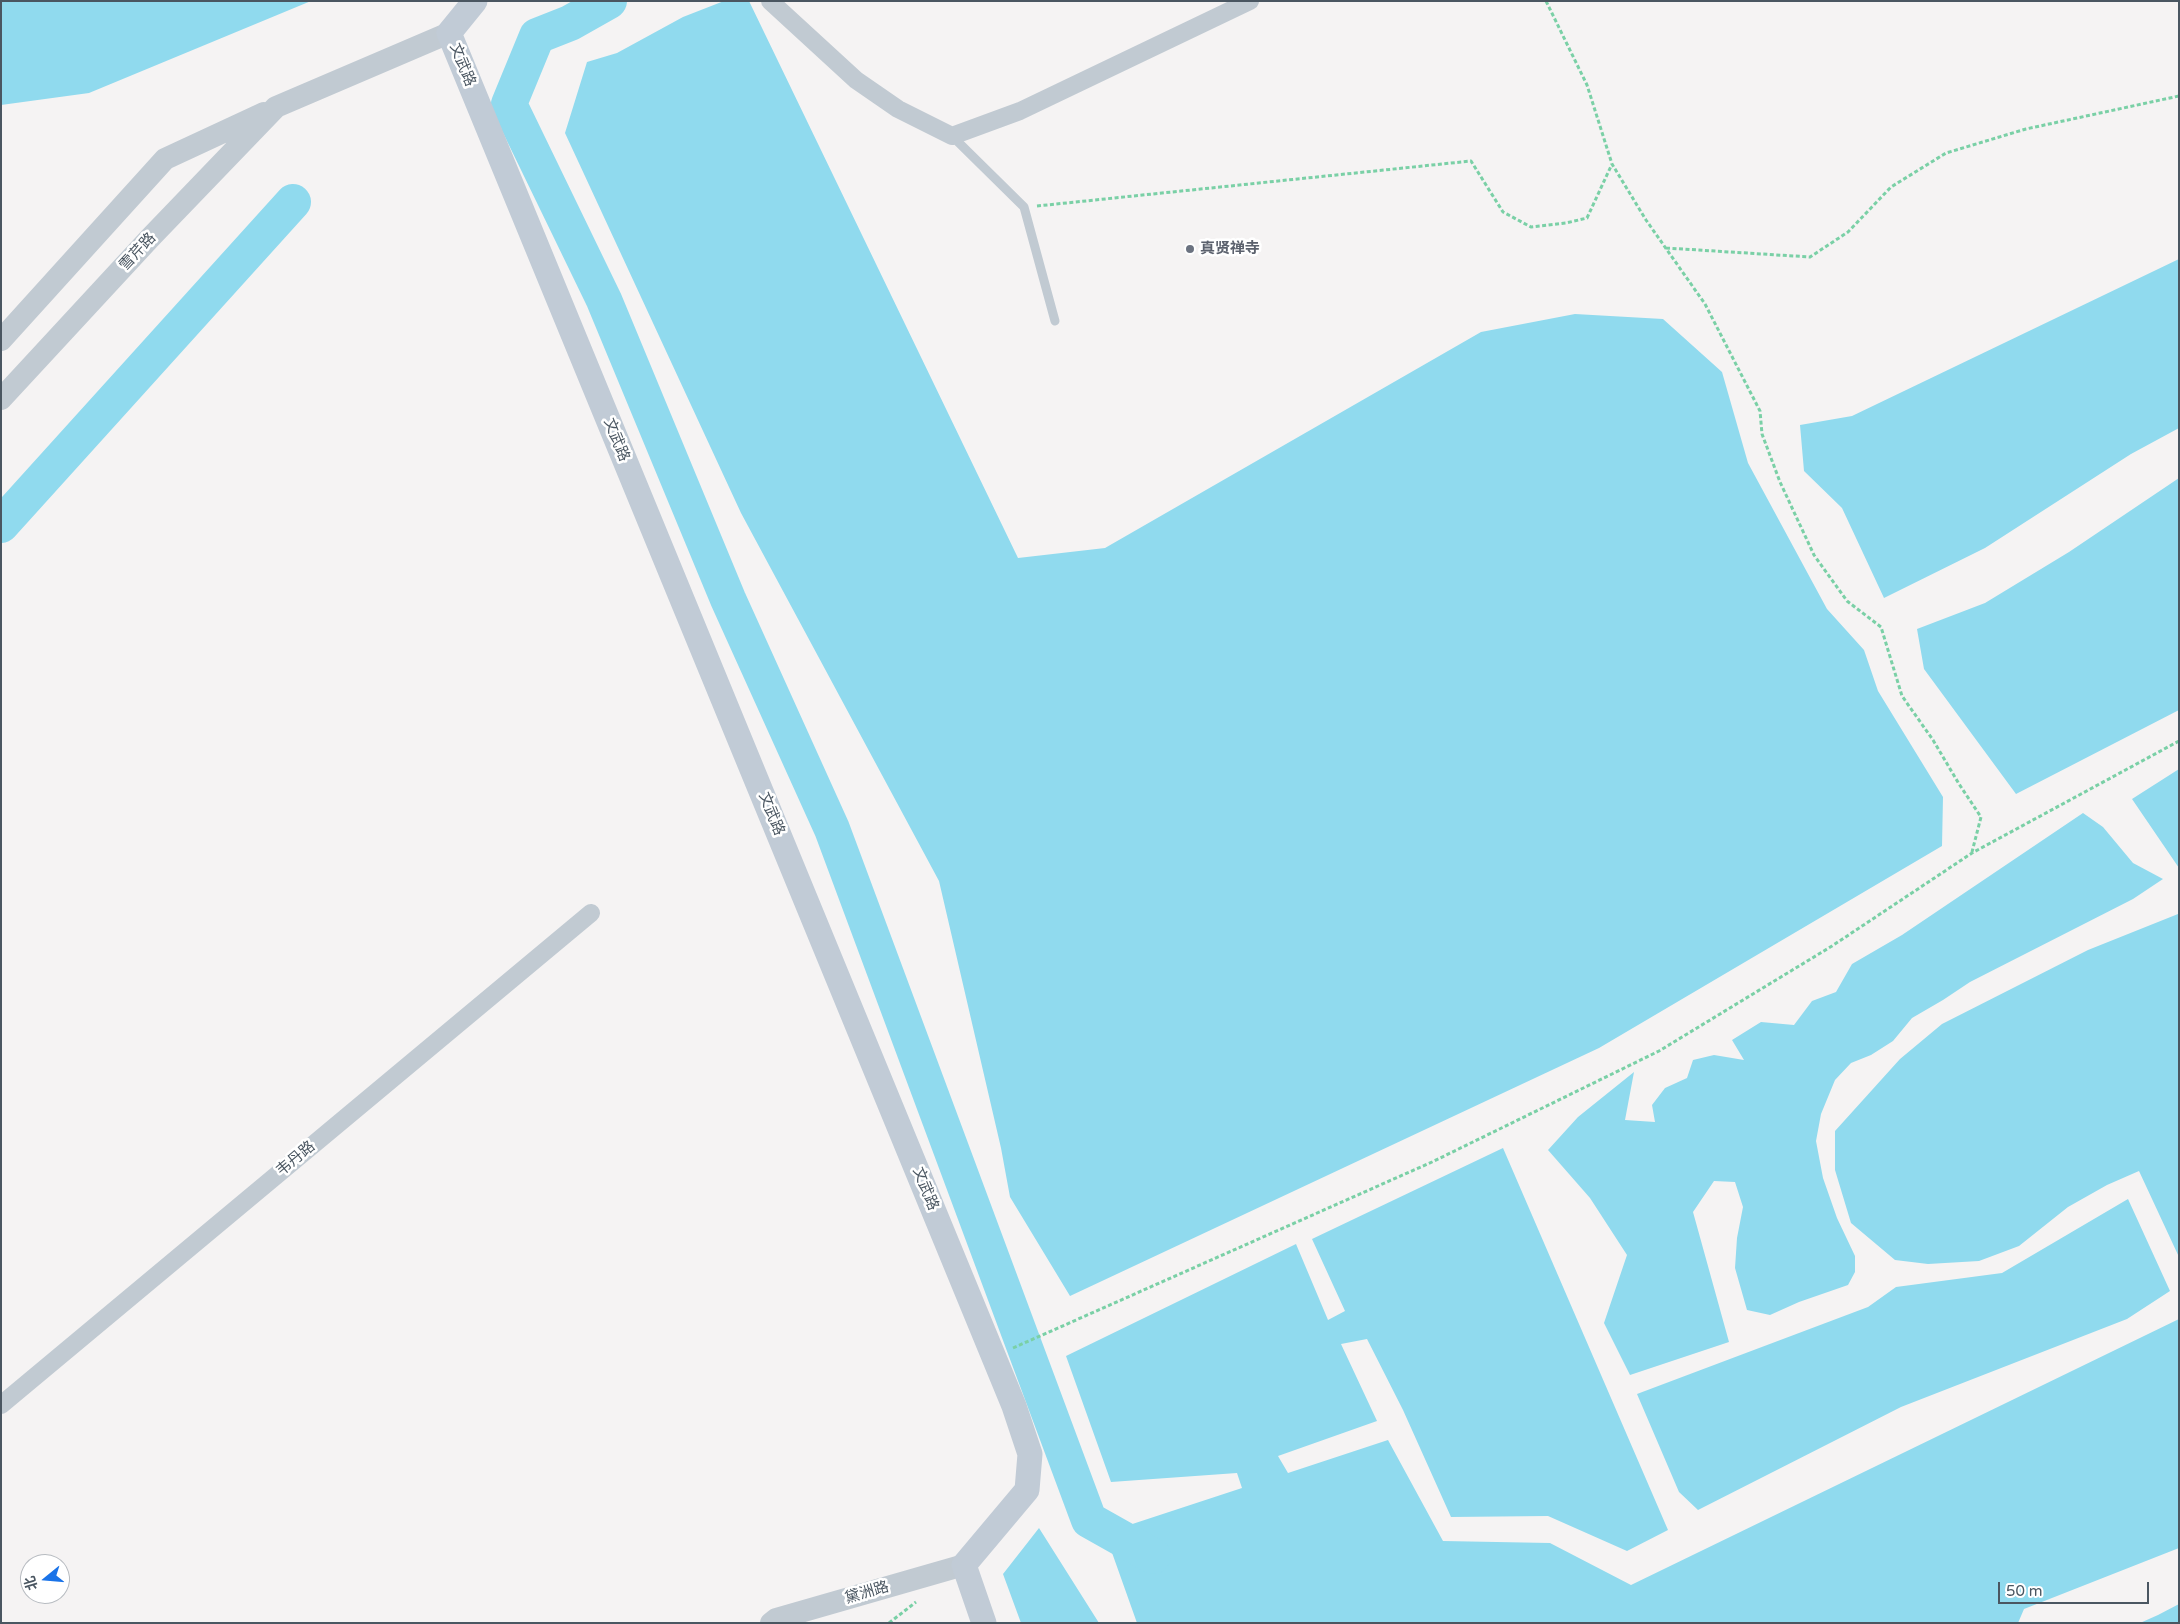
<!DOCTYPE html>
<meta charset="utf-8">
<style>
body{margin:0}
#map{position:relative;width:2180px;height:1624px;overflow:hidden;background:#f5f3f3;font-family:"Varela Round","Noto Sans SC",sans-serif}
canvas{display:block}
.frame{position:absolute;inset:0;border:2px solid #4a5661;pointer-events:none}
.north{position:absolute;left:20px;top:1554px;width:50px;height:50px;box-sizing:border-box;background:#fff;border:1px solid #b7bbc0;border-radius:50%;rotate:253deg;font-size:14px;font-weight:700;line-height:20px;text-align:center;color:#4a5661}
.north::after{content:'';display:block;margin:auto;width:18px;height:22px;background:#1a73e8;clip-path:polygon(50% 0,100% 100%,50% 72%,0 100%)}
.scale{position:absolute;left:1998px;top:1582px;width:151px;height:22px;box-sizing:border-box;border:2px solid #4a5661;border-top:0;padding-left:6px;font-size:15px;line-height:18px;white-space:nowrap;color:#4a5661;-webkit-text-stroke:4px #fff;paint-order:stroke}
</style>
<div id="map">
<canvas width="2180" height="1624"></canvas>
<div class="frame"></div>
<div class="north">北</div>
<div class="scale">50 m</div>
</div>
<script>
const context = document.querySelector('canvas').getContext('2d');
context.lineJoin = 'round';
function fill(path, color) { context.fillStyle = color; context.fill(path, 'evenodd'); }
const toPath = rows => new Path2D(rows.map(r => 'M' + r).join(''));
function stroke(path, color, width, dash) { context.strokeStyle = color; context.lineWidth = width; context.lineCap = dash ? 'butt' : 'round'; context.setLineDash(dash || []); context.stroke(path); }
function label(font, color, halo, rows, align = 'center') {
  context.font = font + ' "Varela Round","Noto Sans SC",sans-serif'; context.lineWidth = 5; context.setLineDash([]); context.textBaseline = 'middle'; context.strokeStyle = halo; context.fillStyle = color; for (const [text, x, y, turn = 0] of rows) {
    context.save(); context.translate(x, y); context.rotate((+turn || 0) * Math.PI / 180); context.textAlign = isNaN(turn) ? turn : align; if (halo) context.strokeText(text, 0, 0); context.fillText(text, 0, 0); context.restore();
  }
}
fill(toPath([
 [1,1,311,1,89,93,1,105],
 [724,1,749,1,1018,558,1105,548,1481,332,1575,314,1663,319,1722,372,1748,463,1827,609,1864,650,1878,691,1943,797,1942,846,1599,1048,1070,1296,1010,1197,1001,1148,939,881,741,513,565,133,587,62,617,53,683,17],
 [2179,259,2179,428,2131,454,1985,548,1884,598,1842,508,1804,471,1800,425,1852,416],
 [2179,478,2179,710,2016,794,1924,669,1917,629,1985,603,2069,552],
 [2179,769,2179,868,2132,799],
 [2083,813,2103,827,2133,863,2163,879,2133,899,1970,982,1943,1000,1912,1018,1893,1041,1871,1055,1851,1063,1835,1080,1821,1114,1816,1141,1823,1178,1837,1218,1855,1256,1855,1272,1848,1285,1799,1302,1770,1315,1747,1310,1735,1268,1737,1238,1743,1207,1735,1182,1714,1181,1693,1212,1729,1342,1630,1375,1604,1323,1627,1255,1590,1198,1548,1150,1578,1117,1634,1072,1625,1120,1655,1122,1652,1105,1665,1088,1687,1078,1693,1060,1714,1055,1744,1060,1732,1040,1761,1022,1794,1025,1812,1001,1836,992,1852,964,1902,935],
 [2178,914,2179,1257,2139,1171,2107,1185,2068,1207,2019,1246,1979,1261,1928,1264,1895,1260,1851,1223,1835,1170,1835,1131,1900,1059,1942,1024,2088,950],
 [1503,1148,1668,1530,1627,1551,1548,1516,1451,1517,1403,1410,1367,1339,1341,1344,1377,1421,1278,1456,1288,1473,1388,1440,1443,1541,1550,1543,1631,1585,2179,1319,2179,1548,2024,1609,2018,1623,1137,1623,1105,1533,1242,1488,1237,1473,1111,1482,1066,1356,1296,1244,1328,1320,1345,1311,1312,1239],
 [2128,1199,2170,1291,2127,1319,1901,1407,1698,1510,1679,1492,1637,1394,1868,1307,1896,1287,2002,1273],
 [1039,1528,1099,1623,1021,1623,1003,1574],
 [2179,1604,2179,1623,2140,1623,2158,1615]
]), '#90daee');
stroke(toPath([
 [609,1,570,23,537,36,509,104,604,300,728,599,832,829,1089,1520,1153,1556],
 [1,525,293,202]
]), '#90daee', 36);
stroke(toPath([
 [1546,1,1587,85,1612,164,1646,220,1705,304,1760,411,1762,434,1780,482,1814,555,1847,601,1881,627,1902,696,1933,740,1959,784,1981,817,1972,852],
 [1037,206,1471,161,1503,212,1531,227,1566,223,1587,218,1612,164],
 [1666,248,1810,257,1848,232,1891,187,1946,153,2026,129,2179,96],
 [1013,1348,1432,1162,1659,1051,1832,946,1972,853,2179,741],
 [889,1623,916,1602]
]), '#7ad0a6', 3, [4, 2.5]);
stroke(toPath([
 [952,136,1024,207,1055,321]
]), '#c1cad2', 9);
stroke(toPath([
 [770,1,856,80,898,109,952,136,1020,111,1250,1],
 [1,1405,591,913]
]), '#c1cad2', 18);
stroke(toPath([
 [1,340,165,159,264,113],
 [1,399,150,238,276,107,449,33],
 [771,1623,776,1619,964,1565]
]), '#c1cad2', 22);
stroke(toPath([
 [475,1,449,33,1014,1406,1030,1454,1027,1490,964,1565,984,1623]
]), '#c1cbd6', 25);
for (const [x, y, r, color] of [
 [1190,249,5,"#6b7280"]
]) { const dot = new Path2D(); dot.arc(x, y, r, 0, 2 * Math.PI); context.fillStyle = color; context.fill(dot); stroke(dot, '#fff', 2); }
label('15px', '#4a5661', '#fff', [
 ["文武路",462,65,68],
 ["雪芹路",138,252,-47],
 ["文武路",616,440,68],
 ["文武路",771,814,68],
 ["韦丹路",296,1159,-40],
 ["文武路",925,1189,68],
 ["黛洲路",867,1593,-16]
]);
label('bold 15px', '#5b616d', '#fff', [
 ["真贤禅寺",1200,249]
], 'left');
</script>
